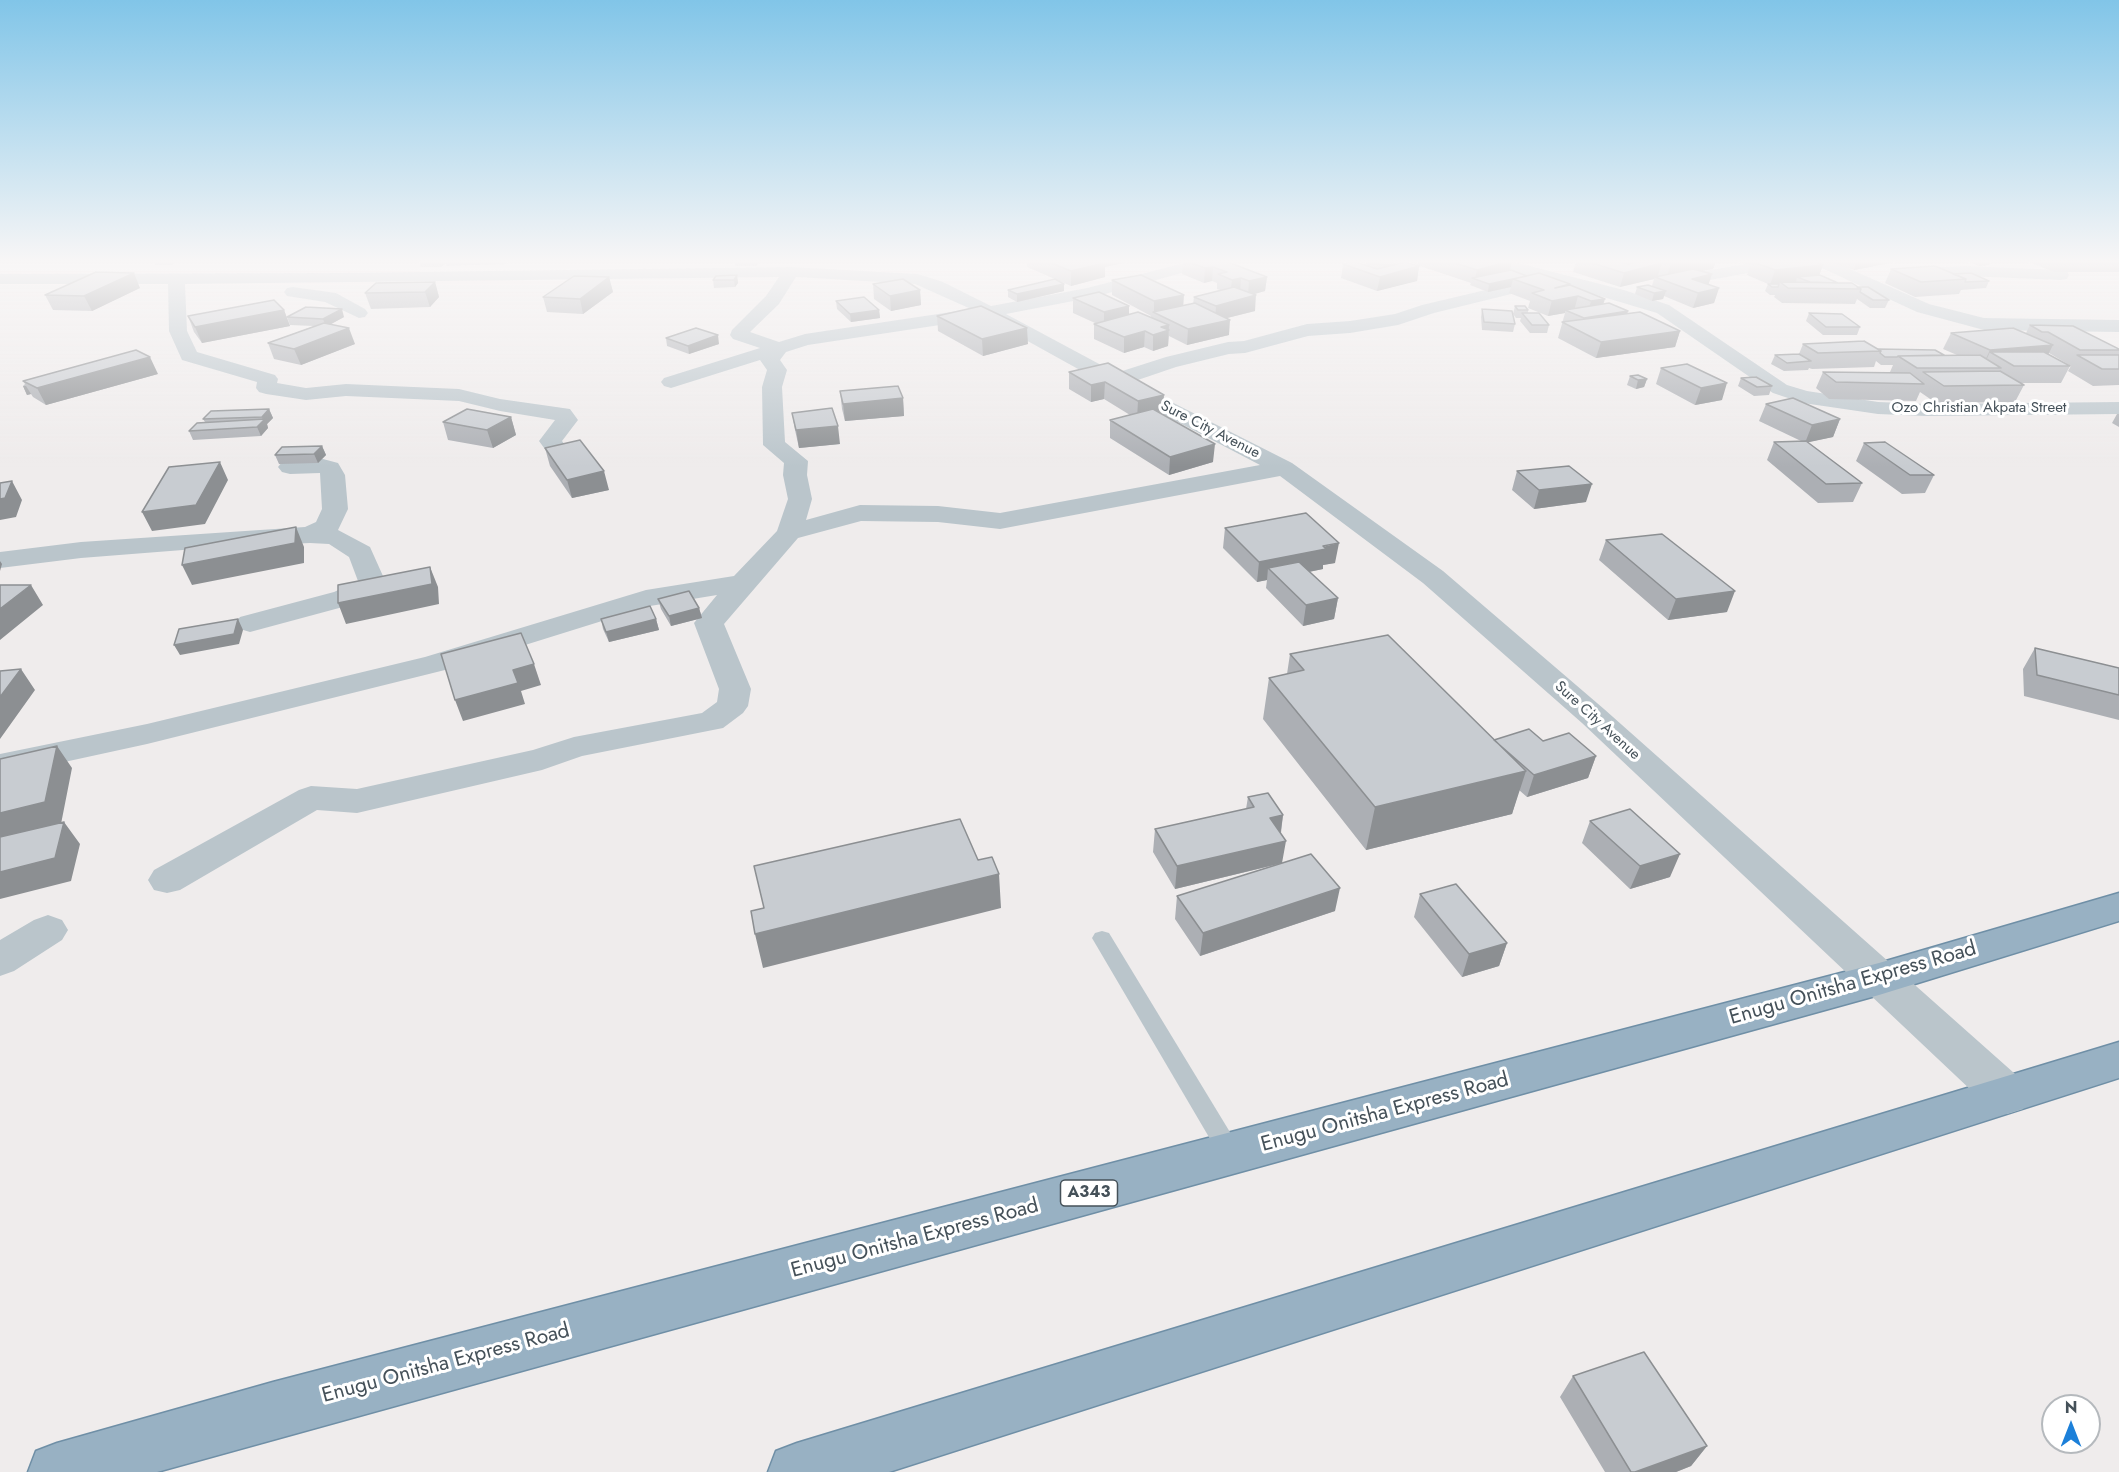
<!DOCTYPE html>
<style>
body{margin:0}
#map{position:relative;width:2119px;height:1472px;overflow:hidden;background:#efecec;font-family:Jost,sans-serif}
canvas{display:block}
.north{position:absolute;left:2041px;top:1394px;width:60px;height:60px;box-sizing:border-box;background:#fff;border:2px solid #b5b9bd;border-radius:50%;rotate:0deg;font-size:16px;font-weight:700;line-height:24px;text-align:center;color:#455159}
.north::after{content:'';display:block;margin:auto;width:21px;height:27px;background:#1c80d9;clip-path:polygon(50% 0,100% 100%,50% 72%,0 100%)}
</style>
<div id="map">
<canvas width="2119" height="1472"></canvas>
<div class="north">N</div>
</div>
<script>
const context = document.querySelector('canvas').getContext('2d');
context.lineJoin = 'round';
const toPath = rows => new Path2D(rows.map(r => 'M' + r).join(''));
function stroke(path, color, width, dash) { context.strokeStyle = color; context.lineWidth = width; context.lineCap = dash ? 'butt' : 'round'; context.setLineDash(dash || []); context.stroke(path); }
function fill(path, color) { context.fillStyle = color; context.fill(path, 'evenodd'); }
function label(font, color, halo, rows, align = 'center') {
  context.font = font + ' Jost,sans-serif'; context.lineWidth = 6; context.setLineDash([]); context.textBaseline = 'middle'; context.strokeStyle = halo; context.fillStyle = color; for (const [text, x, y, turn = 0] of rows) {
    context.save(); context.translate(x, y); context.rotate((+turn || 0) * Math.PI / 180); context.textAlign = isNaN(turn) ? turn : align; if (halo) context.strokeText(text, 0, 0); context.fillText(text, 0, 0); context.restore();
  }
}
const trunk = toPath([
 [2119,893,2119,921,1879,995,157,1472,28,1472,36,1451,57,1443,273,1382,1879,963,2119,893],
 [2119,1042,2119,1078,889,1472,768,1472,776,1451,797,1443,2119,1042]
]);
stroke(trunk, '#6f8fa6', 3);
fill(toPath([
 [1102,931,1109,933,1239,1147,1243,1154,1239,1161,1231,1165,1223,1161,1092,938,1095,933,1102,931]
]), '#bac5cb');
fill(toPath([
 [1192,261,1217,261,1215,264,1094,297,1006,314,1116,373,1166,357,1228,342,1244,341,1307,324,1350,321,1395,314,1422,305,1536,278,1486,264,1484,261,1510,261,1624,290,1669,305,1787,385,1807,391,1878,402,1926,404,2119,402,2119,414,1926,416,1878,414,1803,403,1773,393,1657,313,1556,283,1434,313,1398,325,1350,333,1308,336,1245,353,1229,354,1176,367,1132,382,1292,463,1443,571,1604,709,2023,1081,2030,1095,2023,1109,2007,1114,1991,1109,1582,723,1423,583,1280,476,1000,529,938,522,861,521,798,538,724,624,751,689,748,706,743,713,723,728,582,756,542,770,357,813,317,810,180,890,167,893,154,890,148,880,154,870,299,790,311,786,357,789,533,750,574,737,702,713,717,702,719,689,694,623,717,595,650,606,445,670,147,744,0,776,0,754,147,724,425,657,646,590,734,576,777,531,788,499,783,475,784,463,763,445,762,387,767,370,760,360,671,388,664,386,661,382,664,378,760,348,733,339,730,335,732,330,766,296,779,277,185,284,187,331,197,352,275,375,278,379,277,383,306,388,346,384,459,389,500,399,570,409,578,420,562,441,575,458,571,463,563,465,555,463,539,441,555,420,500,411,459,401,346,396,306,400,266,394,259,392,256,388,257,382,182,360,169,331,168,284,0,284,0,274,342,273,791,267,918,274,943,282,991,306,1087,288,1192,261],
 [796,277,915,284,971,309,805,334,779,342,750,332,779,304,796,277],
 [986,318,1107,385,1260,465,1000,513,938,506,860,505,806,520,812,499,807,475,808,461,785,442,782,387,787,370,780,360,786,352,808,345,986,318],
 [1762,261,1795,261,1787,266,1666,288,1660,287,1657,283,1660,279,1666,278,1762,261],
 [1811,261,1832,261,1929,304,1984,318,2119,320,2119,332,1984,330,1917,312,1813,264,1811,261],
 [1965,266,2061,270,2067,271,2069,275,2067,279,2061,280,1965,276,1901,279,1893,274,1901,269,1965,266],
 [293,287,336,293,365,309,368,313,365,317,359,318,325,302,287,296,284,292,287,288,293,287],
 [323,459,338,463,345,475,348,509,338,530,370,547,387,585,383,591,354,604,250,632,240,629,235,623,240,617,334,592,358,581,349,557,329,544,310,543,221,547,81,558,0,568,0,552,81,542,305,527,316,522,322,509,320,473,290,474,282,472,278,467,282,462,290,460,323,459],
 [48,915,62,920,68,930,62,940,14,971,0,976,0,940,34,920,48,915]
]), '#bac5cb');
fill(trunk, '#98b1c3');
fill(toPath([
 [153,261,180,261,171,265,155,265],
 [419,261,509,261,506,264,446,266,446,263,441,267,421,267],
 [734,261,760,261,756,266,735,266],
 [1027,261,1132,261,1105,267,1105,277,1071,286,1027,267],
 [1183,261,1225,261,1267,277,1265,291,1253,294,1255,311,1227,318,1229,335,1187,345,1169,336,1168,346,1153,351,1144,347,1124,353,1094,339,1094,324,1095,323,1073,313,1073,298,1129,306,1129,314,1151,317,1151,316,1112,295,1112,280,1183,306,1193,304,1194,297,1220,290,1217,289,1217,283,1212,281,1204,283,1182,274],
 [1365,261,1393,261,1395,264,1419,266,1417,281,1377,291,1341,278,1343,264,1367,266],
 [1418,261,1512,261,1510,270,1527,276,1570,286,1603,304,1628,311,1627,314,1680,331,1675,347,1596,358,1558,338,1565,313,1548,316,1528,308,1530,301,1509,293,1511,287,1488,292,1470,285,1471,283,1417,265],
 [1576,261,1716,261,1713,269,1701,271,1712,274,1708,284,1719,288,1714,303,1693,308,1664,296,1663,299,1652,301,1635,294,1637,287,1652,286,1654,279,1620,287,1573,272],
 [1738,261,1813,261,1823,265,1819,275,1838,283,1857,287,1889,300,1885,308,1870,308,1857,299,1855,304,1782,303,1774,297,1775,295,1770,295,1765,291,1768,284,1747,275,1750,265,1737,262],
 [1826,261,1895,261,1895,262,1854,270],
 [1966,261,1991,261,1989,265,1979,266],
 [2026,261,2119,261,2119,272,2054,272],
 [1891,269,1953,274,1989,281,1986,288,1961,290,1959,294,1915,297,1885,283],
 [737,275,738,283,735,287,714,288,713,280],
 [609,277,613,292,583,314,547,312,543,297],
 [435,282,439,297,430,307,371,309,365,293],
 [873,284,920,290,921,305,891,311,874,299],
 [140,288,92,311,53,310,45,295],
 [1008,290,1064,291,1017,302,1008,297],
 [836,301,879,310,880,318,851,322,837,309],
 [1515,306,1528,310,1528,313,1549,325,1547,333,1530,333,1520,321,1521,318,1516,318,1513,314],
 [1482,309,1515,324,1513,332,1482,330,1481,317],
 [284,310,290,326,202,343,194,332,188,316],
 [1809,313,1860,327,1857,335,1823,335,1806,321],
 [937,316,1028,344,983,356,938,331],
 [287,317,344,317,330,324,355,344,301,365,274,359,268,343,314,326,290,325],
 [2030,325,2119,349,2119,385,2093,386,2068,371,2071,366,2049,353,2048,354,2070,366,2061,383,2019,383,2024,385,2015,402,1936,403,1920,392,1916,401,1829,399,1816,388,1823,372,1892,373,1890,372,1893,365,1881,365,1876,361,1874,367,1812,369,1809,368,1808,370,1784,371,1771,364,1775,355,1799,354,1803,344,1878,349,1944,355,1957,355,1943,349,1951,333,2026,333],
 [666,338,719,344,689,354,667,346],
 [1108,363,1163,412,1160,413,1213,462,1169,475,1110,438,1110,420,1130,415,1104,399,1091,402,1069,389,1069,372],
 [1687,364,1722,400,1695,405,1656,384,1661,368],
 [158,374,46,405,33,397,31,394,27,395,23,386,25,384,23,381],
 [1630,376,1647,379,1644,387,1636,389,1627,385],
 [1741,378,1772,386,1769,395,1754,396,1738,386],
 [840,391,903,398,904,416,845,421,842,409],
 [1766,404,1840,419,1833,437,1808,442,1862,483,1853,502,1818,503,1767,460,1774,442,1801,441,1759,421],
 [269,409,273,418,267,424,268,428,261,436,193,440,189,431,205,422,203,419],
 [792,413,840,444,799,448,795,430],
 [2117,414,2119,414,2119,427,2112,423],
 [511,417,516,435,493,448,448,440,443,422],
 [1864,443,1934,475,1925,493,1902,494,1856,461],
 [322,446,326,455,318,463,279,464,275,455],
 [545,448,609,490,572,498,550,466],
 [1517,471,1586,502,1534,509,1512,490],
 [1225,528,1335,563,1323,565,1323,569,1309,572,1338,598,1334,619,1303,626,1266,588,1267,580,1257,582,1223,548],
 [1606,540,1727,612,1668,620,1599,560],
 [658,599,699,608,702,618,671,626,661,609],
 [601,619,656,619,659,630,609,642,603,629],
 [2035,648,2119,668,2119,720,2024,696,2023,669],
 [1290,654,1494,740,1543,741,1596,756,1588,778,1527,797,1519,790,1512,814,1366,850,1263,719,1269,678,1287,674],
 [1248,797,1283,815,1281,833,1282,863,1335,911,1200,956,1175,919,1177,896,1279,864,1175,889,1153,852,1155,829,1246,809],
 [1590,821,1670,877,1630,889,1582,843],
 [1420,894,1507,943,1499,966,1462,977,1414,917],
 [1573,1376,1707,1446,1691,1466,1676,1472,1605,1472,1560,1397]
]), '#acafb4');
fill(toPath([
 [169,261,180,261,171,265],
 [438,261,445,261,446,263,441,267],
 [535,261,558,261,535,262],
 [755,261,760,261,756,266],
 [1105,261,1132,261,1105,267,1105,277,1071,286,1071,271,1105,263],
 [1512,261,1509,275,1475,279,1477,270],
 [1610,261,1634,261,1632,267],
 [1683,261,1716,261,1713,269,1667,277,1671,263],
 [1857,261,1895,261,1895,262,1854,270],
 [1982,261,1991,261,1989,265,1979,266],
 [1662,263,1657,278,1655,277,1654,279,1620,287,1624,273],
 [1823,265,1818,279,1797,277,1796,282,1780,282,1779,284,1770,285,1775,270],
 [1419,266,1417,281,1377,291,1380,277],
 [1213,267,1212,281,1204,283,1205,268],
 [134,273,140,288,92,311,84,296],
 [1712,274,1707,289,1692,279],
 [737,275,738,283,735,287,734,280],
 [609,277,613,292,583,314,580,299],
 [1267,277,1265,291,1248,296,1249,281],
 [1241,278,1240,293,1230,295,1232,280],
 [1513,279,1511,287,1488,292,1489,284],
 [435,282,439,297,430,307,425,292],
 [1064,284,1064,291,1017,302,1017,294],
 [1570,284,1566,298,1578,296,1574,311,1565,310,1565,313,1548,316,1555,288],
 [1719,288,1714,303,1693,308,1698,293],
 [920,290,921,305,891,311,890,296],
 [1666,291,1663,299,1652,301,1654,293],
 [1184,295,1183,311,1154,313,1154,301],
 [1256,295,1255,311,1215,321,1216,306],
 [1605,299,1600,314,1587,316,1591,301],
 [1129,306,1129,321,1104,327,1104,312],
 [342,309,344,317,326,327,323,319],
 [284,310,290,326,202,343,195,327],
 [879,310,880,318,851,322,850,314],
 [1628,311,1623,327,1580,332,1584,318],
 [1230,320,1229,335,1187,345,1188,329],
 [1169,325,1168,346,1153,351,1153,335,1161,327],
 [349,328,355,344,301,365,294,349],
 [1027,328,1028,344,983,356,982,339],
 [1145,331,1144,347,1124,353,1124,337],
 [1680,331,1675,347,1596,358,1601,342],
 [718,335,719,344,689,354,688,346],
 [2053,345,2045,361,1990,352,1983,367,1982,367,1990,350],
 [150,357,158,374,46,405,37,388],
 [1647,379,1644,387,1636,389,1638,380],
 [1105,382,1104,399,1091,402,1091,385],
 [1727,383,1722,400,1695,405,1701,388],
 [23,386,26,386,31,394,27,395],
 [1164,395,1163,412,1137,419,1138,401],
 [903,398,904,416,845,421,843,404],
 [269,409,273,418,267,424,268,428,261,436,257,427,263,421,262,417],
 [511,417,516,435,493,448,487,430],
 [1840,419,1833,437,1805,443,1812,425],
 [838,426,840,444,799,448,796,430],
 [1215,444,1213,462,1169,475,1170,457],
 [322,446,326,455,318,463,314,454],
 [220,462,228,480,205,524,152,531,142,512],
 [604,471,609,490,572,498,567,480],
 [12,481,22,500,16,517,0,520,0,499],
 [1592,484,1586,502,1534,509,1539,490],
 [296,527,304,547,304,563,192,585,182,565],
 [1339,543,1335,563,1323,565,1323,569,1278,578,1268,568,1267,580,1257,582,1259,562],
 [0,561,2,564,0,571],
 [430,567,438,587,439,604,346,624,338,603],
 [31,585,43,605,0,640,0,609],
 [1735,591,1727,612,1668,620,1676,599],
 [1338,598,1334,619,1303,626,1306,605],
 [699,608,702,618,671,626,669,616],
 [238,619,243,630,239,644,180,655,174,645],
 [656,619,659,630,609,642,606,632],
 [534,664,541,685,521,691,525,704,463,721,455,700,513,670],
 [21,669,35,690,0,739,0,697],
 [57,746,72,768,61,824,0,840,0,813],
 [1596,756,1588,778,1527,797,1534,775],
 [1526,771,1512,814,1366,850,1375,807],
 [1283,815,1280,837,1270,818],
 [64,822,80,844,71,881,0,899,0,872],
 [1286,841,1282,863,1175,889,1177,866],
 [1680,854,1670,877,1630,889,1640,866],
 [999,874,1001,908,763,968,755,934],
 [1340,888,1335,911,1200,956,1203,933],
 [1507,943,1499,966,1462,977,1469,954],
 [1707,1446,1691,1466,1676,1472,1635,1472]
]), '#8c8f92');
const building = toPath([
 [1046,261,1099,261,1105,263,1071,271,1046,261],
 [1186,261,1225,261,1267,277,1249,281,1241,278,1232,280,1218,274,1227,272,1213,267,1205,268,1186,261],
 [1353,261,1377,269,1405,262,1419,266,1380,277,1343,264,1353,261],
 [1369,261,1393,261,1395,265,1371,264,1369,261],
 [1449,261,1511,261,1477,270,1449,261],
 [1586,261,1617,261,1628,264,1641,261,1652,261,1662,263,1624,273,1586,261],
 [1666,261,1683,261,1671,263,1666,261],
 [1751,261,1813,261,1823,265,1775,270,1751,261],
 [1935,266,1966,279,1921,282,1891,269,1935,266],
 [1693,269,1712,274,1692,279,1719,288,1698,293,1655,277,1693,269],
 [1511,270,1527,276,1489,284,1472,278,1511,270],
 [96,272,134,273,84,296,45,295,96,272],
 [1539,273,1570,284,1555,288,1570,285,1605,299,1591,301,1578,296,1552,301,1532,293,1544,290,1513,279,1539,273],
 [1971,273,1989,281,1965,282,1966,279,1953,274,1971,273],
 [737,275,734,280,713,280,716,276,737,275],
 [1141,275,1184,295,1154,301,1112,280,1141,275],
 [1820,275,1838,283,1810,282,1797,277,1820,275],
 [574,276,609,277,580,299,543,297,574,276],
 [903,279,920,290,890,296,873,284,903,279],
 [1055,279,1064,284,1017,294,1008,290,1055,279],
 [435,282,425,292,365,293,376,283,435,282],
 [1780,282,1852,283,1861,289,1788,288,1780,282],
 [1768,284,1779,284,1778,287,1772,287,1768,284],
 [1648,285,1666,291,1654,293,1637,287,1648,285],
 [1234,287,1256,295,1216,306,1194,297,1234,287],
 [1857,287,1868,287,1889,300,1873,300,1860,292,1861,289,1857,287],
 [1099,292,1129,306,1104,312,1073,298,1099,292],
 [864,297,879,310,850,314,836,301,864,297],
 [274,300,284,310,195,327,188,316,274,300],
 [1195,303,1230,320,1188,329,1153,312,1195,303],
 [1609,303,1628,311,1584,318,1565,310,1609,303],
 [981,306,1027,328,982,339,937,316,981,306],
 [1515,306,1525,306,1528,310,1518,310,1515,306],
 [306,307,342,309,323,319,287,317,306,307],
 [1482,309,1512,311,1515,324,1484,322,1482,309],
 [1138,312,1169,325,1161,327,1169,330,1153,335,1145,331,1124,337,1094,324,1138,312],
 [1640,312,1680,331,1601,342,1562,322,1640,312],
 [1522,313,1539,313,1549,325,1532,325,1522,313],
 [1809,313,1842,314,1860,327,1826,327,1809,313],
 [324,323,349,328,294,349,268,343,324,323],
 [2030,325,2073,326,2119,349,2119,350,2080,350,2048,332,2042,332,2030,325],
 [696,328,718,335,688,346,666,338,696,328],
 [2013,328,2053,345,1990,350,1951,333,2013,328],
 [1864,341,1881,351,1818,353,1803,344,1864,341],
 [1878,349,1935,350,1944,355,1898,356,1897,357,1885,357,1880,353,1881,351,1878,349],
 [136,350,150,357,37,388,23,381,136,350],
 [1990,352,2044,352,2070,366,2014,366,1990,352],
 [1799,354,1811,361,1787,363,1775,355,1799,354],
 [1980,355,2001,368,1917,368,1898,356,1980,355],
 [2077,355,2119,355,2119,369,2102,369,2077,355],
 [1108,363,1164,395,1138,401,1105,382,1091,385,1069,372,1108,363],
 [1687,364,1727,383,1701,388,1661,368,1687,364],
 [2000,371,2024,385,1944,386,1923,372,2000,371],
 [1823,372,1910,373,1924,384,1836,382,1823,372],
 [1638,375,1647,379,1638,380,1630,376,1638,375],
 [1756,377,1772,386,1757,387,1741,378,1756,377],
 [898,386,903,398,843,404,840,391,898,386],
 [1793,398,1840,419,1812,425,1766,404,1793,398],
 [832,408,838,426,796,430,792,413,832,408],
 [269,409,262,417,203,419,211,411,269,409],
 [467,409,511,417,487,430,443,422,467,409],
 [1153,409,1215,444,1170,457,1110,420,1153,409],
 [265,419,257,427,189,431,197,423,265,419],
 [580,440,604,471,567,480,545,448,580,440],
 [1806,441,1862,483,1826,484,1774,442,1806,441],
 [1885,442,1934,475,1910,475,1864,443,1885,442],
 [322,446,314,454,275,455,282,447,322,446],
 [220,462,196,505,142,512,169,467,220,462],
 [1569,466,1592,484,1539,490,1517,471,1569,466],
 [12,481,5,498,0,499,0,483,12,481],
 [1306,513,1339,543,1323,546,1326,549,1259,562,1225,528,1306,513],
 [296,527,295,543,182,565,185,548,296,527],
 [1662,534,1735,591,1676,599,1606,540,1662,534],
 [1299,562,1338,598,1306,605,1268,568,1299,562],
 [430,567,432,584,338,603,338,585,430,567],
 [0,585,31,585,0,609,0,585],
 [689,591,699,608,669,616,658,599,689,591],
 [650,606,656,619,606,632,601,619,650,606],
 [238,619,234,634,174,645,179,629,238,619],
 [521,633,534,664,513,670,518,683,455,700,441,654,521,633],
 [1388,635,1526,771,1375,807,1269,678,1304,670,1290,654,1388,635],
 [2035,648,2119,668,2119,695,2037,675,2035,648],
 [21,669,0,697,0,671,21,669],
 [1529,729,1543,741,1569,733,1596,756,1534,775,1494,740,1529,729],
 [57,746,45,802,0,813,0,759,57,746],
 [1268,793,1283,815,1270,818,1286,841,1177,866,1155,829,1254,807,1248,797,1268,793],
 [1630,809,1680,854,1640,866,1590,821,1630,809],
 [960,819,978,860,992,857,999,874,755,934,751,911,764,908,754,866,960,819],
 [64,822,55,858,0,872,0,837,64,822],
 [1311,854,1340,888,1203,933,1177,896,1311,854],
 [1456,884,1507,943,1469,954,1420,894,1456,884],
 [1644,1352,1707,1446,1635,1472,1631,1472,1573,1376,1644,1352]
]);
fill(building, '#c8ccd1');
stroke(building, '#8c8f92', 1.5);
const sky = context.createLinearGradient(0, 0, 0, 467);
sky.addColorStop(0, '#81c5e8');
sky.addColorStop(0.56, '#f8f6f6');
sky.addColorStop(1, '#f8f6f600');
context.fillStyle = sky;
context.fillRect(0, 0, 2119, 467);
label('15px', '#455159', '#fff', [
 ["Ozo Christian Akpata Street",1979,408],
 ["Sure City Avenue",1210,430,27],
 ["Sure City Avenue",1597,721,42]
]);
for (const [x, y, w] of [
 [1089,1193,57]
]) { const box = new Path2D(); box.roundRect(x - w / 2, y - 13, w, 26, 4.5); context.fillStyle = '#fff'; context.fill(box); stroke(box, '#455159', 1.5); }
label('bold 16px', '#455159', null, [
 ["A343",1089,1193]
]);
label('21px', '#455159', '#fff', [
 ["Enugu Onitsha Express Road",1853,984,-16],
 ["Enugu Onitsha Express Road",1385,1113,-15],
 ["Enugu Onitsha Express Road",915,1239,-15],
 ["Enugu Onitsha Express Road",446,1364,-15]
]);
</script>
